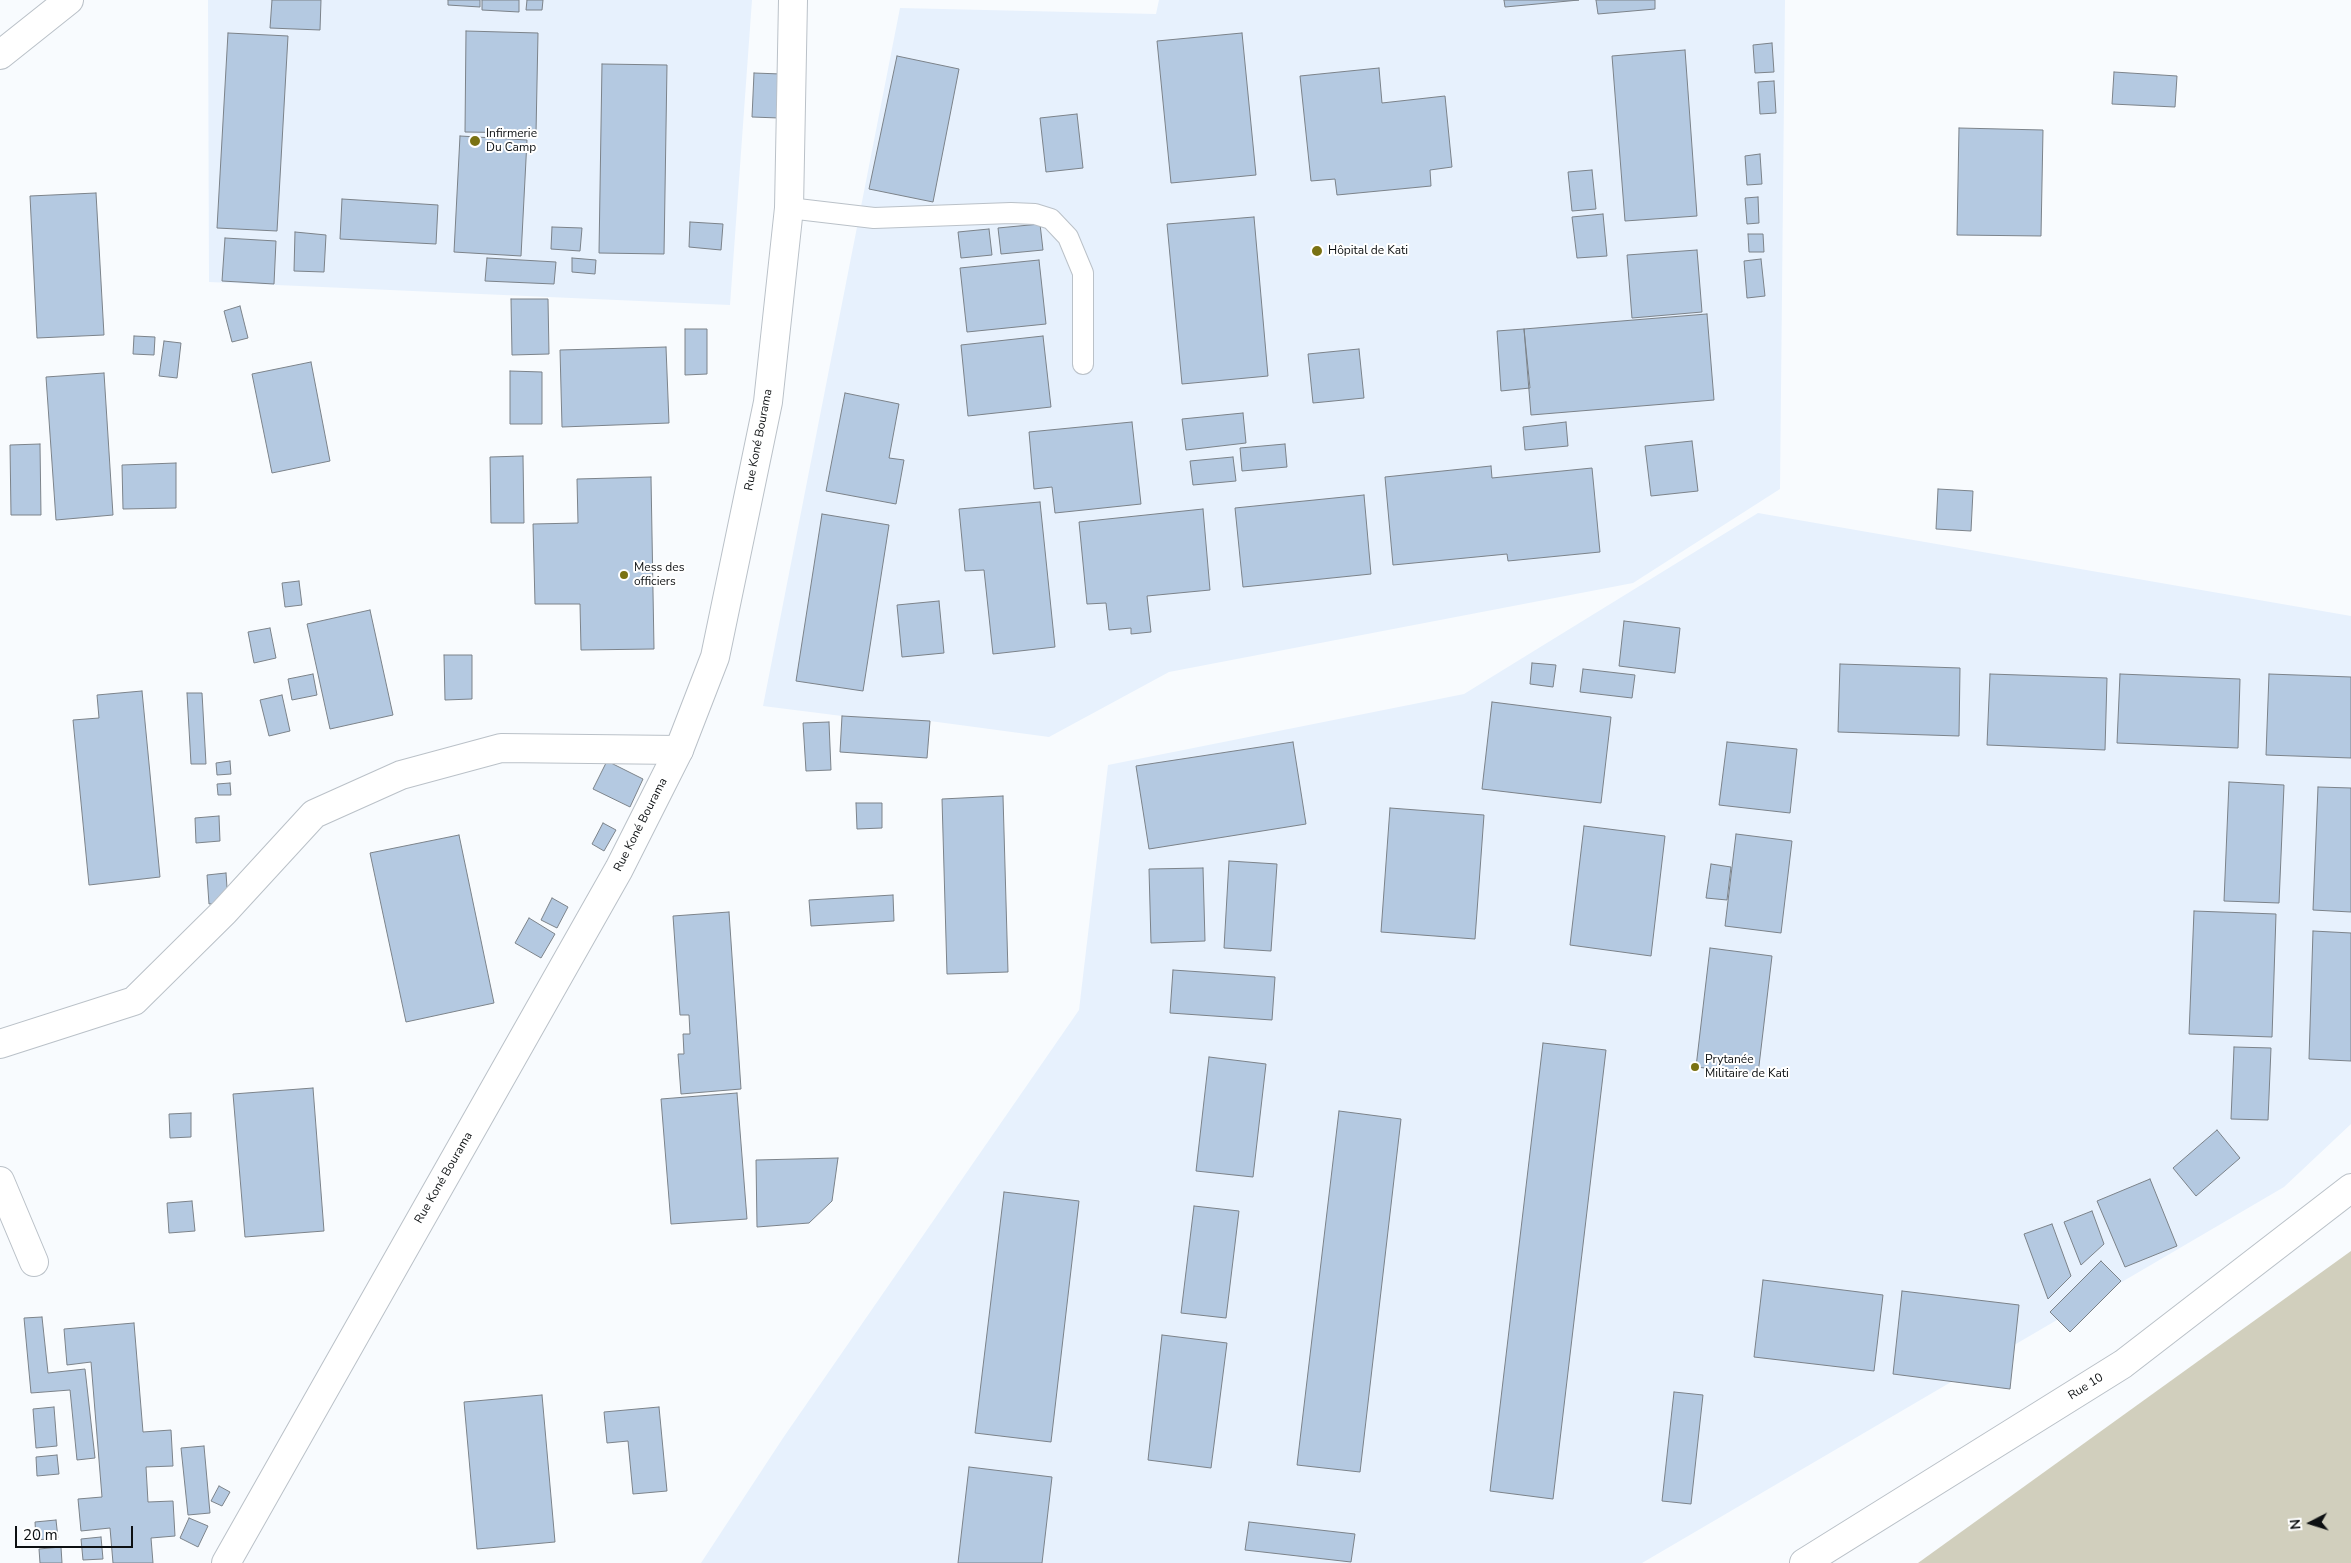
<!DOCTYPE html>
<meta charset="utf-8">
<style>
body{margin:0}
#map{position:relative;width:2351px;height:1563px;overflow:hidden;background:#f8fbfe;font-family:"Nunito Sans",sans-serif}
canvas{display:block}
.north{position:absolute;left:2286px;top:1498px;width:50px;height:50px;-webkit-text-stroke:4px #fff;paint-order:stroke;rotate:265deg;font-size:14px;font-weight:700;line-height:20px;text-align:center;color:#0d1012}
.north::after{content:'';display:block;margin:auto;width:18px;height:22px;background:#0d1012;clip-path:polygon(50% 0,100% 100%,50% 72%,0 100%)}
.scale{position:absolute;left:15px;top:1526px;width:118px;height:22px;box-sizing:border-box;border:2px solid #0d1012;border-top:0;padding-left:6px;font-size:15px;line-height:18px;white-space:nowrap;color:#0d1012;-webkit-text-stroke:4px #fff;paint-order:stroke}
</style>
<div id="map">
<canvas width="2351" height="1563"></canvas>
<div class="north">N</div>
<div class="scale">20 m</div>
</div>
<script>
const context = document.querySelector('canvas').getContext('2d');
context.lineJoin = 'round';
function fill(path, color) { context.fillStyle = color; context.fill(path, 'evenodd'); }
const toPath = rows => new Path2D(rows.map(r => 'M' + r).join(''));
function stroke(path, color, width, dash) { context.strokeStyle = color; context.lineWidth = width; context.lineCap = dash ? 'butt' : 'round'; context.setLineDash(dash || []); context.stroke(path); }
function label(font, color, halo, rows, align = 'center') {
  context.font = font + ' "Nunito Sans",sans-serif'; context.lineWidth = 4; context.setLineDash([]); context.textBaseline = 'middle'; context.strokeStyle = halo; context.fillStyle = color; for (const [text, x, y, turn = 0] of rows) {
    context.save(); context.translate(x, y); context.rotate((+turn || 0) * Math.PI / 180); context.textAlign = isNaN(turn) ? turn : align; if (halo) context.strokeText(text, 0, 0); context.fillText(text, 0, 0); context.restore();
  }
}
fill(toPath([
 [208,0,752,0,730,305,209,282],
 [1159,0,1785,0,1780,489,1633,583,1169,672,1049,737,930,721,842,716,763,706,900,8,1156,14],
 [1758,513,2351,616,2351,1124,2284,1187,1642,1563,701,1563,783,1438,1079,1010,1108,765,1464,694]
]), '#e7f1fd');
fill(toPath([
 [2351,1251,2351,1563,1918,1563]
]), '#d1cfbd');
const building = toPath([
 [272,0,321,0,320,30,270,28,272,0],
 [448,0,480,0,480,7,448,5,448,0],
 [482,0,519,0,519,12,482,10,482,0],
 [527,0,543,0,542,10,526,10,527,0],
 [1504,0,1579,0,1505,7,1504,0],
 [1596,0,1655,0,1655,9,1598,14,1596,0],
 [466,31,538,33,536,133,465,132,466,31],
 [228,33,288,36,277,231,217,228,228,33],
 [1242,33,1256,175,1171,183,1157,41,1242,33],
 [1772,43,1774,72,1755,73,1753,45,1772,43],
 [1685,50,1697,216,1625,221,1612,56,1685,50],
 [897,56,959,69,933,202,869,189,897,56],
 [602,64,667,65,664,254,599,253,602,64],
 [1379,68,1382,103,1445,96,1452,167,1430,170,1431,186,1337,195,1335,179,1311,181,1300,76,1379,68],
 [2114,72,2177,76,2175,107,2112,104,2114,72],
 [754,73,781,74,779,118,752,117,754,73],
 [1774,81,1776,113,1760,114,1758,82,1774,81],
 [1077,114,1083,168,1046,172,1040,118,1077,114],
 [1959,128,2043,130,2041,236,1957,235,1959,128],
 [460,136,527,140,521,256,454,252,460,136],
 [1760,154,1762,184,1747,185,1745,156,1760,154],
 [1592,170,1596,209,1572,211,1568,172,1592,170],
 [96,193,104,335,37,338,30,196,96,193],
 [1758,197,1759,223,1747,224,1745,198,1758,197],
 [342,199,438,205,436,244,340,239,342,199],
 [1603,214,1607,256,1577,258,1572,217,1603,214],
 [1254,217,1268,376,1182,384,1167,224,1254,217],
 [690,222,723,224,721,250,689,247,690,222],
 [1040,224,1043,250,1001,254,998,228,1040,224],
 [552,227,582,228,580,251,551,249,552,227],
 [989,229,992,255,961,258,958,232,989,229],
 [295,232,326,235,324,272,294,271,295,232],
 [1748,234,1763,234,1764,252,1749,252,1748,234],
 [225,238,276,241,274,284,222,281,225,238],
 [1697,250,1702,312,1632,318,1627,255,1697,250],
 [487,258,556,262,554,284,485,281,487,258],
 [572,258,596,260,595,274,572,272,572,258],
 [1761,259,1765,296,1747,298,1744,261,1761,259],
 [1039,260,1046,324,967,332,960,268,1039,260],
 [511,299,548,299,549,354,512,355,511,299],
 [240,306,248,338,232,342,224,311,240,306],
 [1707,314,1714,400,1531,415,1524,329,1707,314],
 [685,329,707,329,707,374,685,375,685,329],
 [1524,329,1530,388,1501,391,1497,331,1524,329],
 [134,336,155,337,154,355,133,354,134,336],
 [1043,336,1051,407,968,416,961,345,1043,336],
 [164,341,181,343,177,378,159,376,164,341],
 [666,347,669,423,562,427,560,350,666,347],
 [1359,349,1364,398,1313,403,1308,354,1359,349],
 [311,362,330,461,272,473,252,374,311,362],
 [510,371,542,372,542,424,510,424,510,371],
 [104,373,113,515,56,520,46,377,104,373],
 [845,393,899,404,889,458,904,460,896,504,826,491,845,393],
 [1243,413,1246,443,1186,450,1182,419,1243,413],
 [1132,422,1141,504,1055,513,1052,487,1034,489,1029,432,1132,422],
 [1566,422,1568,446,1525,450,1523,427,1566,422],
 [1692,441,1698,491,1651,496,1645,446,1692,441],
 [40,444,41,515,11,515,10,445,40,444],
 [1285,444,1287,467,1242,471,1240,448,1285,444],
 [523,456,524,523,491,523,490,457,523,456],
 [1233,457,1236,481,1193,485,1190,461,1233,457],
 [176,463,176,508,123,509,122,465,176,463],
 [1491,466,1492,478,1592,468,1600,552,1508,561,1507,554,1393,565,1385,477,1491,466],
 [651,477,654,649,581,650,580,604,535,604,533,524,578,523,577,479,651,477],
 [1938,489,1973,491,1971,531,1936,529,1938,489],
 [1364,495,1371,574,1243,587,1235,508,1364,495],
 [1040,502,1055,647,993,654,984,570,965,571,959,509,1040,502],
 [1203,509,1210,590,1147,596,1151,632,1131,634,1131,628,1109,630,1106,603,1087,604,1079,522,1203,509],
 [822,514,889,525,863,691,796,681,822,514],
 [299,581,302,605,285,607,282,583,299,581],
 [939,601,944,653,902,657,897,605,939,601],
 [370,610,393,715,330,729,307,624,370,610],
 [1624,621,1680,628,1675,673,1619,666,1624,621],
 [270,628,276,658,254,663,248,632,270,628],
 [444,655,472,655,472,699,445,700,444,655],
 [1532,663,1556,665,1553,687,1530,684,1532,663],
 [1840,664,1960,668,1959,736,1838,732,1840,664],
 [1583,669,1635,675,1632,698,1580,692,1583,669],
 [313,674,317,695,292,700,288,679,313,674],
 [1990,674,2107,678,2105,750,1987,745,1990,674],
 [2120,674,2240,679,2238,748,2117,743,2120,674],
 [2269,674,2351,677,2351,758,2266,755,2269,674],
 [142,691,160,877,89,885,73,720,99,718,97,695,142,691],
 [187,693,202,693,206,764,191,764,187,693],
 [282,695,290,731,269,736,260,700,282,695],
 [1492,702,1611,717,1601,803,1482,789,1492,702],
 [842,716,930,721,927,758,840,752,842,716],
 [829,722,831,770,806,771,803,723,829,722],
 [1293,742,1306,824,1149,849,1136,766,1293,742],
 [1727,742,1797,749,1790,813,1719,805,1727,742],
 [230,761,231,774,217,775,216,763,230,761],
 [607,761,643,779,630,807,593,789,607,761],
 [2229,782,2284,785,2279,903,2224,901,2229,782],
 [230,783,231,795,218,795,217,784,230,783],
 [2318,787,2351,788,2351,912,2313,910,2318,787],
 [1003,796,1008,972,947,974,942,799,1003,796],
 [856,803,882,803,882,828,857,829,856,803],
 [1390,808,1484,815,1475,939,1381,932,1390,808],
 [219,816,220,841,196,843,195,818,219,816],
 [603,823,616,830,604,851,592,844,603,823],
 [1584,826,1665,836,1651,956,1570,945,1584,826],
 [1736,834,1792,841,1781,933,1725,926,1736,834],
 [459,835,494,1003,406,1022,370,853,459,835],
 [1229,861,1277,864,1271,951,1224,948,1229,861],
 [1711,864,1731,867,1727,900,1706,898,1711,864],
 [1203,868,1205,941,1151,943,1149,869,1203,868],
 [226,873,228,902,209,904,207,875,226,873],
 [893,895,894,921,811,926,809,900,893,895],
 [552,898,568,907,557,928,541,920,552,898],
 [2194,911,2276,914,2272,1037,2189,1034,2194,911],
 [729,912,741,1089,681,1094,678,1054,684,1054,683,1034,690,1034,689,1015,680,1015,673,916,729,912],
 [529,918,555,934,541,958,515,943,529,918],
 [2313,931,2351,933,2351,1061,2309,1059,2313,931],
 [1710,948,1772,956,1758,1074,1696,1067,1710,948],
 [1173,970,1275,977,1272,1020,1170,1013,1173,970],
 [1543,1043,1606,1050,1553,1499,1490,1491,1543,1043],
 [2234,1047,2271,1048,2268,1120,2231,1119,2234,1047],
 [1209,1057,1266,1064,1253,1177,1196,1171,1209,1057],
 [313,1088,324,1231,245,1237,233,1094,313,1088],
 [737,1093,747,1219,671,1224,661,1099,737,1093],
 [1339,1111,1401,1119,1360,1472,1297,1465,1339,1111],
 [191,1113,191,1137,170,1138,169,1114,191,1113],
 [2217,1130,2240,1158,2196,1196,2173,1168,2217,1130],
 [838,1158,832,1201,809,1223,757,1227,756,1160,838,1158],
 [2150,1179,2177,1246,2125,1267,2097,1201,2150,1179],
 [1004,1192,1079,1201,1051,1442,975,1433,1004,1192],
 [192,1201,195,1231,169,1233,167,1203,192,1201],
 [1194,1206,1239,1211,1226,1318,1181,1313,1194,1206],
 [2092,1211,2104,1244,2081,1265,2064,1222,2092,1211],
 [2052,1224,2071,1276,2048,1299,2024,1234,2052,1224],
 [2101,1261,2121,1281,2070,1332,2050,1312,2101,1261],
 [1763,1280,1883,1295,1874,1371,1754,1357,1763,1280],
 [1902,1291,2019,1305,2010,1389,1893,1374,1902,1291],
 [42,1317,48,1373,85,1369,95,1458,77,1460,70,1390,31,1393,24,1318,42,1317],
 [134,1323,143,1432,171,1430,173,1466,146,1467,148,1502,173,1501,175,1536,151,1538,153,1563,113,1563,110,1528,81,1531,78,1499,102,1497,91,1362,67,1365,64,1329,134,1323],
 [1162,1335,1227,1343,1211,1468,1148,1460,1162,1335],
 [1674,1392,1703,1395,1691,1504,1662,1501,1674,1392],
 [542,1395,555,1542,477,1549,464,1402,542,1395],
 [54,1407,57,1446,36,1448,33,1409,54,1407],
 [659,1407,667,1491,633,1494,628,1441,607,1443,604,1412,659,1407],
 [204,1446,210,1513,188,1515,181,1448,204,1446],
 [57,1455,59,1474,37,1476,36,1457,57,1455],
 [969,1467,1052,1477,1042,1563,958,1563,969,1467],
 [219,1486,230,1492,222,1506,211,1501,219,1486],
 [189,1518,208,1526,198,1547,180,1538,189,1518],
 [56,1520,58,1538,36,1540,35,1522,56,1520],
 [1249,1522,1355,1534,1351,1562,1245,1550,1249,1522],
 [101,1537,103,1559,83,1560,81,1539,101,1537],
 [61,1547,62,1563,40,1563,39,1549,61,1547]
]);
fill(building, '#b4c9e1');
stroke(building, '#7c838a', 1);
const lane = toPath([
 [789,208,874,218,1011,213,1035,214,1051,219,1068,237,1083,273,1083,364]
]);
const street = toPath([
 [0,1044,134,1001,224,912,314,814,401,775,501,748,679,750],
 [0,1181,34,1262]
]);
const secondary = toPath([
 [0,55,69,0],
 [1804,1563,2123,1364,2351,1188]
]);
const highway = toPath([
 [226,1563,619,869,679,750,715,657,768,402,789,208,793,0]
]);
stroke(lane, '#bac1c8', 22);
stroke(street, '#bac1c8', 30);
stroke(secondary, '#bac1c8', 30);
stroke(highway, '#bac1c8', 30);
stroke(lane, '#fff', 20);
stroke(street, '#fff', 28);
stroke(secondary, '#fff', 28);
stroke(highway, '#fff', 28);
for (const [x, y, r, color] of [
 [475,141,6,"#7a7213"],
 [1317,251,6,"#7a7213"],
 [624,575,5,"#7a7213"],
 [1695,1067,5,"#7a7213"]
]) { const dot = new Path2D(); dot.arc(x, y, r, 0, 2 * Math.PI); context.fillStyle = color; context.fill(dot); stroke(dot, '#fff', 2); }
label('12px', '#0d1012', '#fff', [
 ["Infirmerie",486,134],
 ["Du Camp",486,148],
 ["Hôpital de Kati",1328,251],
 ["Mess des",634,568],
 ["officiers",634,582],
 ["Prytanée",1705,1060],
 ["Militaire de Kati",1705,1074]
], 'left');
label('12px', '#0d1012', '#fff', [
 ["Rue Koné Bourama",759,440,-79],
 ["Rue Koné Bourama",641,825,-63],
 ["Rue Koné Bourama",444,1178,-60],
 ["Rue 10",2086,1387,-32]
]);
</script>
